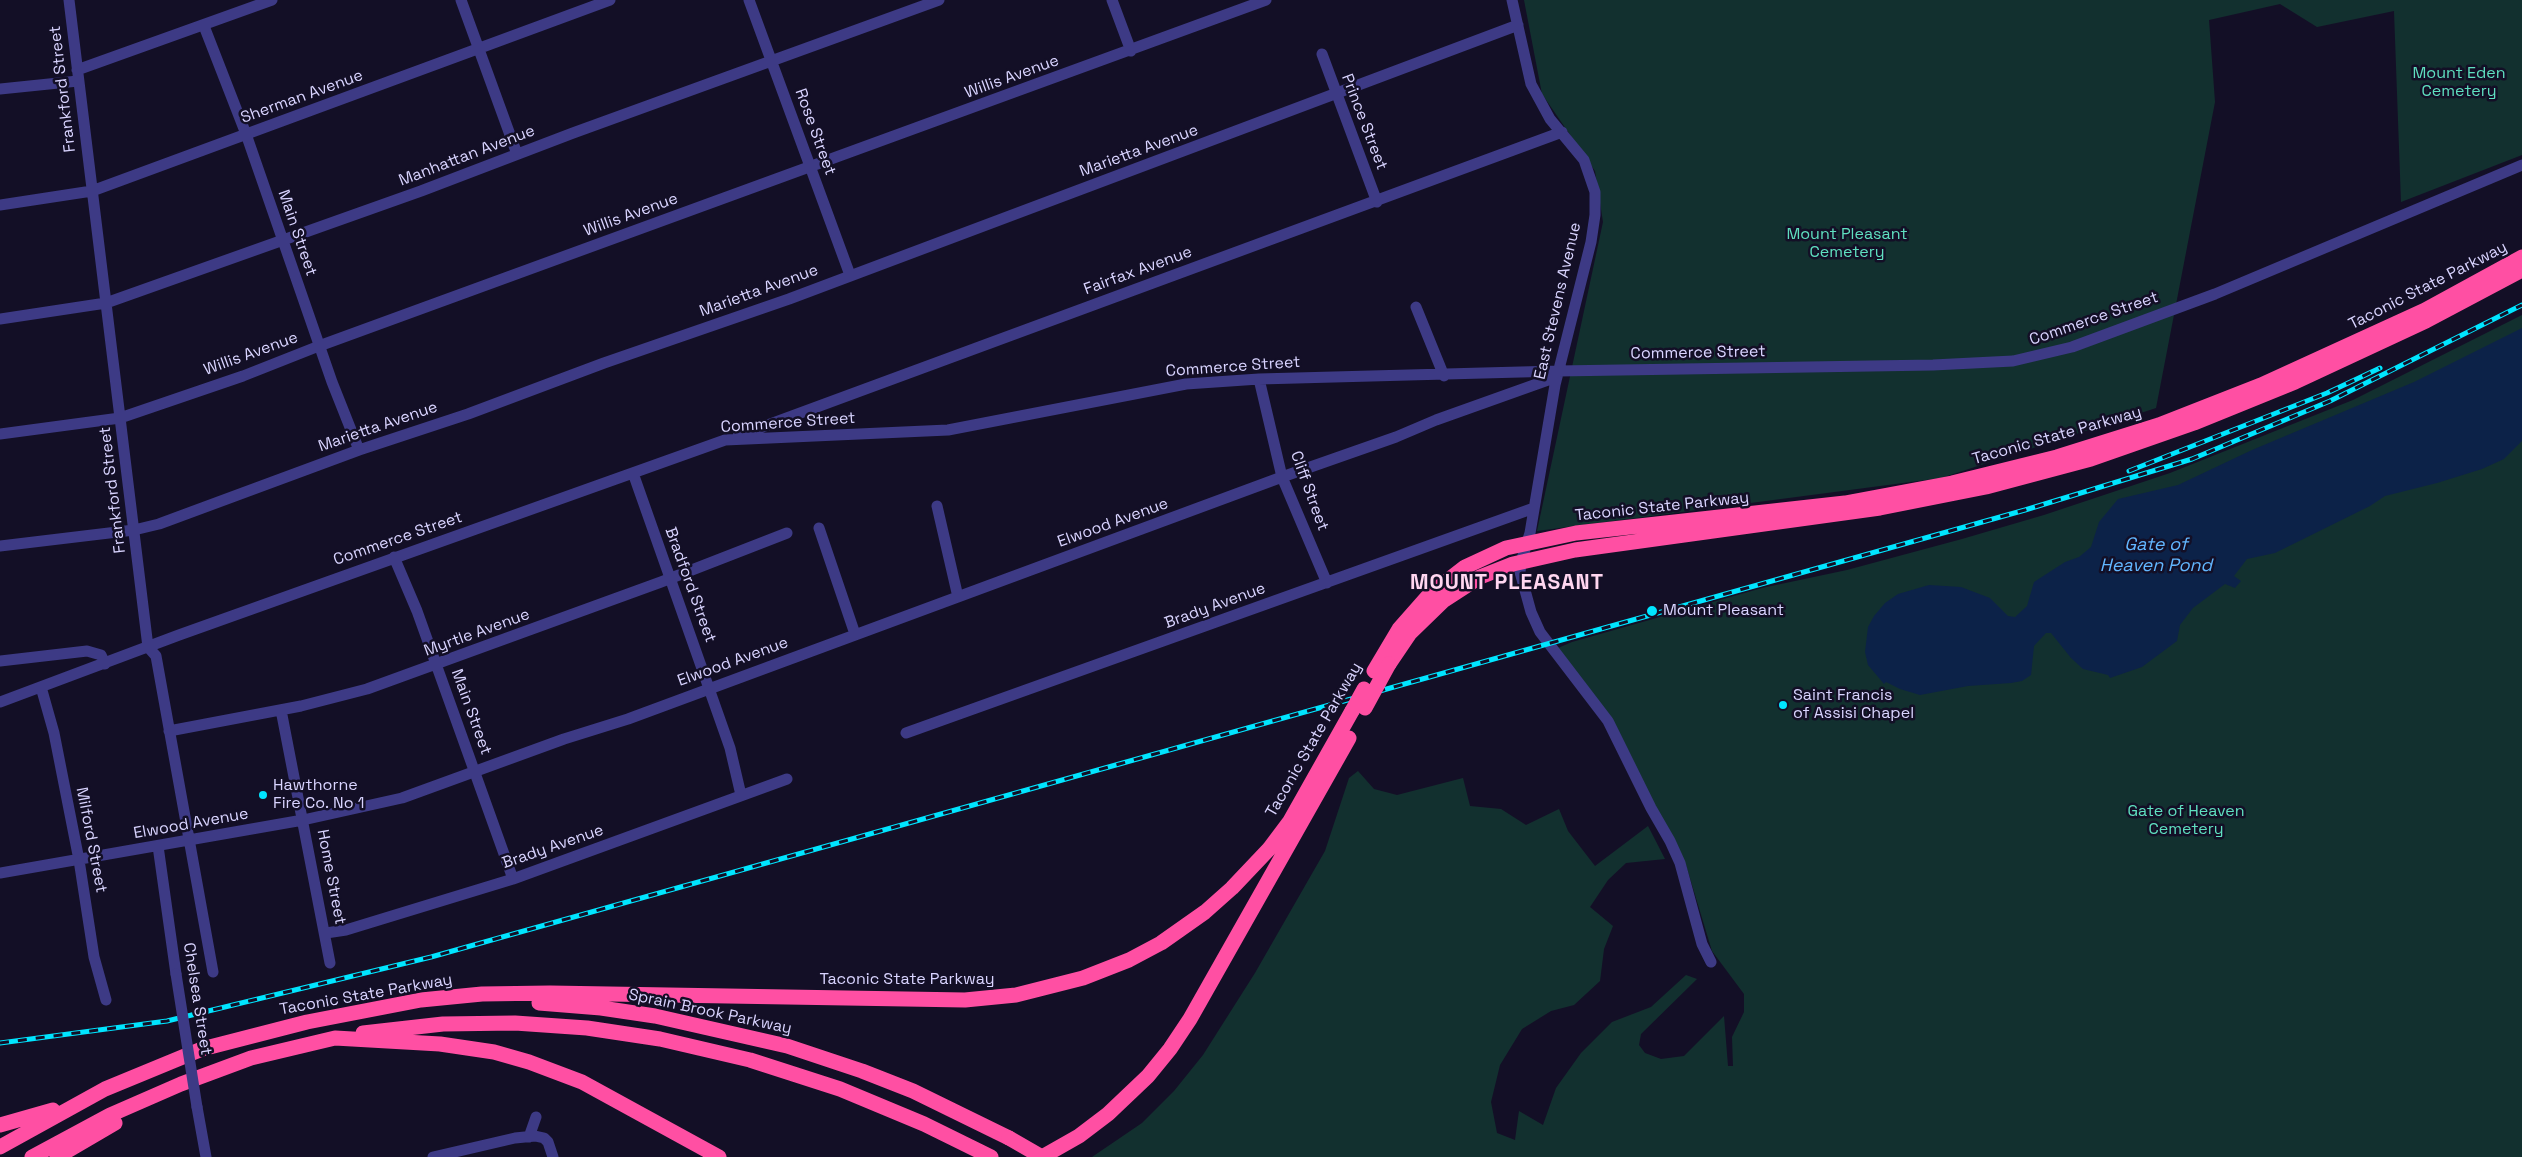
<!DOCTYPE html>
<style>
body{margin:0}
canvas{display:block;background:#130f26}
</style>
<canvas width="2522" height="1157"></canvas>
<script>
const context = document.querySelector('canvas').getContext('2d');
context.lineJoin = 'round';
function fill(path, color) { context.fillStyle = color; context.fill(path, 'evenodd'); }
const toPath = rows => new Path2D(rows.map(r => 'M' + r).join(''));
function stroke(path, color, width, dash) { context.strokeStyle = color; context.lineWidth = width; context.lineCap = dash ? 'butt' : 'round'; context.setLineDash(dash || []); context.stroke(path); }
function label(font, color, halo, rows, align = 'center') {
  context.font = font + ' "Space Grotesk",sans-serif'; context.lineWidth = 5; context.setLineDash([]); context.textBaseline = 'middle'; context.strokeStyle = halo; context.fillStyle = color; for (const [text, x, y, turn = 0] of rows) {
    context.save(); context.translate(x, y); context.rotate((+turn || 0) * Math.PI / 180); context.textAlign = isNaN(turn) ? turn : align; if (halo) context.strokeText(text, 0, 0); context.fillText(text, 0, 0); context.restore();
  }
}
fill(toPath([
 [1524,0,2522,0,2522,155,2401,202,2394,11,2317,27,2280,4,2209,20,2215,102,2156,408,1941,478,1537,531,1603,222,1595,171,1542,94],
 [2522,315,2522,1157,1092,1157,1142,1123,1174,1091,1203,1055,1255,973,1325,851,1349,778,1358,771,1374,789,1397,795,1463,778,1470,806,1501,809,1526,825,1559,809,1568,831,1595,866,1648,826,1665,859,1626,863,1608,880,1590,907,1613,926,1604,949,1600,981,1574,1005,1551,1011,1522,1029,1500,1065,1491,1102,1497,1133,1515,1140,1519,1111,1543,1125,1556,1088,1581,1053,1612,1022,1651,1007,1686,975,1697,979,1641,1034,1639,1045,1645,1053,1661,1059,1684,1056,1724,1016,1728,1066,1733,1066,1732,1037,1744,1012,1744,994,1712,951,1686,865,1670,833,1558,648,1572,642,1762,588,1847,570,1962,539,2044,515,2170,473,2353,400]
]), '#12302f');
fill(toPath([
 [2522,328,2522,441,2504,459,2482,469,2437,483,2385,496,2370,506,2275,553,2247,559,2234,576,2241,581,2235,588,2225,584,2193,608,2180,625,2177,641,2142,667,2110,678,2108,675,2083,669,2071,658,2051,633,2046,633,2034,646,2031,675,2022,681,2011,683,1968,686,1920,695,1900,689,1886,682,1884,684,1868,665,1865,652,1868,627,1874,616,1885,603,1898,594,1929,585,1961,587,1990,598,2008,616,2015,617,2027,606,2034,582,2065,562,2079,557,2091,547,2099,522,2118,499,2178,485,2252,450,2414,382]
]), '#0c2248');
stroke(toPath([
 [69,0,148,647,156,656,213,972],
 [461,0,517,154],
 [749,0,850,275],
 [1112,0,1131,51],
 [1512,0,1531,84,1550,119,1584,160,1595,192,1595,215,1591,242,1555,385,1530,533,1521,562,1520,572,1531,612,1540,632,1608,721,1651,808,1670,841,1680,863,1702,944,1711,962],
 [204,26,246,134,332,382,359,450],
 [1322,54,1377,202],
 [77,70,272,0],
 [0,89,78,81],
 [0,205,92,191,610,0],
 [1416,307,1444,376],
 [0,319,106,303,421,191,573,133,939,0],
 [1259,379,1282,477,1327,583],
 [0,434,120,418,243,376,319,346,1266,0],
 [738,436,1562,132],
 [633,473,730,748,741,795],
 [937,506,958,597],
 [819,528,855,634],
 [0,546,134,530,159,524,359,450,468,414,604,363,789,299,1518,25],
 [394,557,417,611,513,879],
 [0,661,87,651,101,655,105,664],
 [41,687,54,733,79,860,94,957,106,1000],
 [0,702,179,635,725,440,948,430,1186,384,1259,379,1558,371,1933,365,2013,361,2072,347,2215,294,2522,165],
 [281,710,330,963],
 [169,731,301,706,367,689,661,582,787,533],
 [906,733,1534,508],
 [158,846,176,974],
 [0,873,303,820,402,798,564,739,628,719,1282,477,1396,437,1436,420,1548,380,1558,371],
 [326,933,346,930,513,879,787,779],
 [197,1107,206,1157],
 [529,1137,536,1117],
 [433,1157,515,1138,535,1136,544,1138,548,1142,553,1157]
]), '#3d3a85', 11);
stroke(toPath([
 [1389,664,1410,633,1443,601,1480,577,1513,564,1575,550,1880,508,1986,487,2091,459,2194,423,2295,382,2426,321,2522,270],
 [1374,671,1399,629,1429,595,1465,567,1506,548,1576,533,1845,503,1952,483,2057,457,2159,425,2261,385,2425,310,2522,257],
 [539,1003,601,1008,655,1016,787,1046,862,1071,913,1091,1009,1138],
 [363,1033,443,1024,515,1023,587,1028,660,1039,750,1060,840,1089,924,1124,991,1157],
 [0,1125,53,1110],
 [0,1147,105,1089,202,1049,307,1022,421,1000,482,994,550,993,965,1000,1016,995,1083,978,1129,960,1161,943,1205,912,1232,888,1269,849,1290,821,1352,711],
 [32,1157,110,1115,181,1084,251,1058,335,1038,440,1044,494,1052,529,1062,582,1082,719,1157],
 [57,1157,115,1123],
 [1042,1157,1079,1136,1108,1114,1148,1076,1170,1049,1190,1019,1349,738]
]), '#ff4fa3', 15);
const rail = toPath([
 [2129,471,2327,393,2380,368],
 [0,1043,167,1021,431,957,2025,510,2192,459,2330,401,2522,305]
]);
stroke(rail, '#00e5ff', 5);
stroke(rail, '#130f26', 3, [9]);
stroke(toPath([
 [176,974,197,1107]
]), '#3d3a85', 11);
stroke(toPath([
 [1365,708,1389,664],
 [1352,711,1364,689],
 [1009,1138,1042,1157]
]), '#ff4fa3', 15);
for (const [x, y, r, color] of [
 [1652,611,6,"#00e5ff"],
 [1783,705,5,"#00e5ff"],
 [263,795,5,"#00e5ff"]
]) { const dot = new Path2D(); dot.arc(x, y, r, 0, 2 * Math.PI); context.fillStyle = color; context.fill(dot); stroke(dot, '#130f26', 2); }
label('16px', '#5fe0c0', '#130f26', [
 ["Mount Eden",2459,74],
 ["Cemetery",2459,92],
 ["Mount Pleasant",1847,235],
 ["Cemetery",1847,253],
 ["Gate of Heaven",2186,812],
 ["Cemetery",2186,830]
]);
label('16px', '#d9d4ff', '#130f26', [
 ["Willis Avenue",1012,77,-20],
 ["Frankford Street",63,89,-97],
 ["Sherman Avenue",302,97,-20],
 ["Prince Street",1364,122,69],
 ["Rose Street",815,132,70],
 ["Marietta Avenue",1139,151,-20],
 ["Manhattan Avenue",467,156,-21],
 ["Willis Avenue",631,215,-20],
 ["Main Street",297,233,71],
 ["Fairfax Avenue",1138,271,-20],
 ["Taconic State Parkway",2428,286,-27],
 ["Marietta Avenue",759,291,-20],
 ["East Stevens Avenue",1558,301,-77],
 ["Commerce Street",2094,319,-19],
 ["Commerce Street",1698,353,-1],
 ["Willis Avenue",251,354,-20],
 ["Commerce Street",1233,367,-4],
 ["Commerce Street",788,423,-4],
 ["Marietta Avenue",378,427,-19],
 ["Taconic State Parkway",2057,436,-16],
 ["Frankford Street",113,490,-97],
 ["Cliff Street",1309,491,70],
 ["Taconic State Parkway",1662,507,-6],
 ["Elwood Avenue",1113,523,-20],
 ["Commerce Street",398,539,-19],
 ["Bradford Street",690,585,70],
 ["Brady Avenue",1215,606,-20],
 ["Myrtle Avenue",477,633,-20],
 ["Elwood Avenue",733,662,-20],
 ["Main Street",471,712,70],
 ["Taconic State Parkway",1314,740,-60],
 ["Elwood Avenue",191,824,-10],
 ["Milford Street",91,840,79],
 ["Brady Avenue",553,847,-19],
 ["Home Street",331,877,79],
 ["Taconic State Parkway",907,980],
 ["Taconic State Parkway",366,995,-10],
 ["Chelsea Street",197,999,81],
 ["Sprain Brook Parkway",710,1012,12]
]);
label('16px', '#d9d4ff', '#130f26', [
 ["Mount Pleasant",1663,611],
 ["Saint Francis",1793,696],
 ["of Assisi Chapel",1793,714],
 ["Hawthorne",273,786],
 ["Fire Co. No 1",273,804]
], 'left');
label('italic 18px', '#62b6ff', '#130f26', [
 ["Gate of",2156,545],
 ["Heaven Pond",2156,566]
]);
context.letterSpacing = '1px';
label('bold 21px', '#ffd6f0', '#130f26', [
 ["MOUNT PLEASANT",1507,583]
]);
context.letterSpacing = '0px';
</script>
